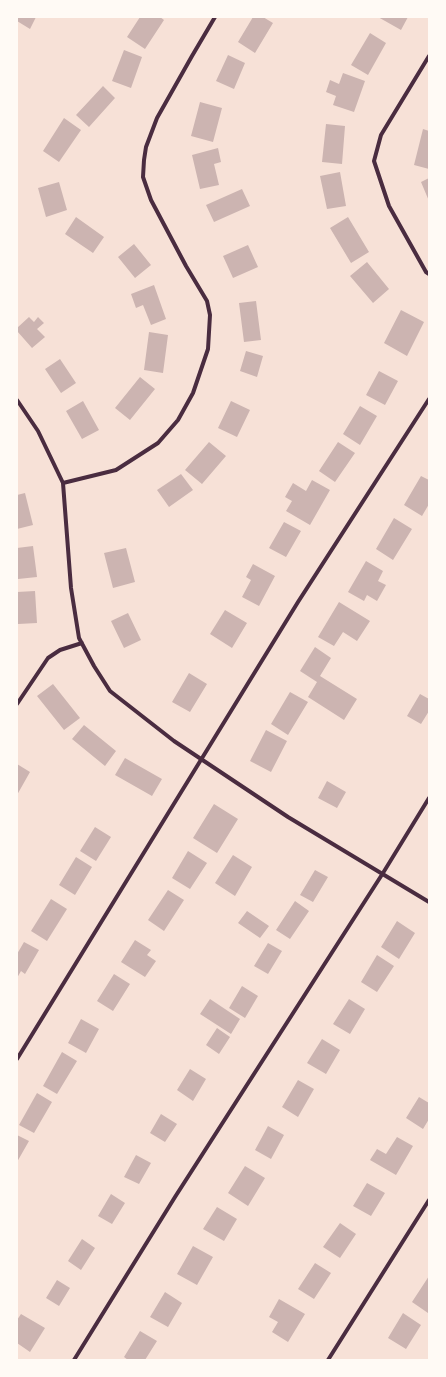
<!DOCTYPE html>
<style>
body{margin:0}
#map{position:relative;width:446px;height:1377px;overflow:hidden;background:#f7e1d7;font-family:"Alegreya Sans",sans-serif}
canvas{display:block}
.frame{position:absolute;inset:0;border:18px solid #fffaf5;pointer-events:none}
</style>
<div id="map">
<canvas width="446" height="1377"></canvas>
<div class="frame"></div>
</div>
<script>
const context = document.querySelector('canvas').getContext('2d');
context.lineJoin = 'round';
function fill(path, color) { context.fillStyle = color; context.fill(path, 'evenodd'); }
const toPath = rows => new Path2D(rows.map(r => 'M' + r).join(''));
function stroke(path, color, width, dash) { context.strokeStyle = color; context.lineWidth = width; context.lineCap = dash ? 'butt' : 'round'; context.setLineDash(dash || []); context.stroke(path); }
fill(toPath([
 [17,17,36,17,30,29,17,21],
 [140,17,160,17,164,20,145,49,127,37],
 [253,17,263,17,273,23,255,53,238,42],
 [378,17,408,17,401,30],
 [370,33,386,43,368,75,351,65],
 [124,50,142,57,131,88,112,81],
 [228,55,245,63,234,89,216,81],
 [343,73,365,81,354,112,333,105,336,96,326,92,330,80,339,84],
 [103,86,115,98,89,127,76,115],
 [200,102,222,108,213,142,191,136],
 [64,118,81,130,59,162,43,151],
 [326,124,345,126,342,164,322,162],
 [423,129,429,131,429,169,414,165],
 [218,148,221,162,214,164,219,185,200,189,192,155],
 [340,172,346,206,327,209,320,176],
 [429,178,429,201,421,182],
 [59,182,67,210,46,217,38,188],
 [242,189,250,206,214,222,206,205],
 [76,217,104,237,93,253,65,234],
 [348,217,369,252,351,263,330,228],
 [134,244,151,265,135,278,118,257],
 [248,245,258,267,233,278,223,256],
 [367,262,389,289,373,303,350,276],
 [154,285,166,319,151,325,143,305,136,308,131,294],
 [256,301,261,340,244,342,239,303],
 [401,310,424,322,407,356,384,343],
 [29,317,34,322,38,317,44,323,37,329,45,337,32,348,17,331,17,328],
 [149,332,168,335,163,373,144,370],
 [246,351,263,356,257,377,240,371],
 [60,359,76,383,61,393,45,369],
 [379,371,398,381,385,405,366,395],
 [140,377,155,389,130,420,115,408],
 [83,401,99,430,82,439,66,411],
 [231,401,250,410,237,437,218,428],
 [360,406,377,416,360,445,343,434],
 [209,442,226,456,202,484,185,470],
 [338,442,355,453,335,482,319,471],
 [181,474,193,490,169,507,157,490],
 [421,476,429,480,429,504,422,516,404,505],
 [312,480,330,490,310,525,286,511,292,501,285,497,293,483,306,491],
 [25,493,33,525,17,529,17,495],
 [394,518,412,529,393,560,376,549],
 [284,522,301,531,286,557,269,548],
 [33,546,37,577,18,579,17,548],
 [126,548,135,582,113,588,104,553],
 [366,561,383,571,378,581,386,585,377,601,367,595,364,601,348,592],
 [253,564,275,576,259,606,242,597,251,580,246,577],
 [35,591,37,623,18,624,17,592],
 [339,602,370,621,357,641,343,632,334,646,318,637],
 [225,610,247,623,232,648,210,634],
 [128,613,141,640,124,648,111,621],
 [315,647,331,658,320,676,357,699,344,720,308,697,317,682,300,671],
 [189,673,207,684,190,712,172,702],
 [53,684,80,718,64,730,37,696],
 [290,692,308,702,288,735,271,724],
 [420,694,429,699,429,711,421,724,407,716],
 [84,725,116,751,105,766,72,739],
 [266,730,287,741,271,772,250,761],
 [125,758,162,779,152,796,115,775],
 [17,764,30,772,17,795],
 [327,781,346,792,337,808,318,798],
 [214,804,238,819,217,853,193,838],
 [95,827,111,837,96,861,80,851],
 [188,851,207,863,190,889,172,878],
 [233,855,252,867,235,896,215,883],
 [76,857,92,867,75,895,59,885],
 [315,870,328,877,313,902,300,895],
 [168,890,184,900,164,931,148,920],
 [51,899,67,909,47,941,31,931],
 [295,901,309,911,290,939,276,930],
 [247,911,269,926,260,938,238,923],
 [397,921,415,933,399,959,381,947],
 [135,940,151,950,147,955,156,961,145,977,121,962],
 [24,942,39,950,25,974,21,971,17,978,17,954],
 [268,943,282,951,268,974,254,966],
 [377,955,394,966,377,992,361,982],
 [114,974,130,984,113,1011,97,1001],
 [242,986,258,996,245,1018,229,1008],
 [210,999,240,1019,231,1034,200,1014],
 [349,999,365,1009,350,1034,333,1024],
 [81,1019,99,1029,86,1053,68,1043],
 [217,1028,230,1037,219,1054,206,1045],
 [322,1039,340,1050,326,1074,307,1063],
 [62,1052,77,1061,57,1094,43,1086],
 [190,1069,206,1079,193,1101,177,1090],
 [298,1080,314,1089,298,1117,282,1107],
 [37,1093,52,1102,34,1133,19,1125],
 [419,1097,429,1103,429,1119,423,1129,406,1118],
 [161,1114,177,1124,165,1142,150,1133],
 [268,1126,284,1135,271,1159,255,1150],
 [17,1135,29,1141,17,1162],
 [397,1137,413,1146,396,1175,370,1160,377,1149,386,1154],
 [136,1155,151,1163,139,1184,124,1177],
 [245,1166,265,1178,248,1206,228,1193],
 [367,1183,385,1193,371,1216,353,1206],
 [111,1194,125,1203,112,1224,98,1216],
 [217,1207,237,1219,224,1241,203,1229],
 [340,1223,356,1234,340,1258,323,1247],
 [82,1239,95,1248,81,1270,68,1261],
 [193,1246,213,1257,197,1285,177,1274],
 [315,1263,331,1273,314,1299,298,1289],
 [429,1276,429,1312,428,1313,412,1302],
 [57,1280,70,1288,59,1306,46,1298],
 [165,1292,182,1303,168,1327,150,1317],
 [279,1299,305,1314,288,1342,272,1332,278,1322,269,1317],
 [403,1313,421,1325,406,1349,388,1338],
 [21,1314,45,1328,30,1352,17,1343,17,1320],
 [140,1331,157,1341,145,1360,128,1360,124,1357]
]), '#ccb4b1');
stroke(toPath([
 [429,56,381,135,374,161,389,206,426,272,429,274],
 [17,400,38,431,63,483,71,588,79,638,94,666,110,691,174,741,288,817,429,902],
 [63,483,116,470,158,443,178,420,193,393,208,349,210,315,207,301,186,266,151,200,143,177,144,160,146,147,157,118,192,56,215,17],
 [17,704,48,658,60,650,82,643],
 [17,1059,298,602,429,399],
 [74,1360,175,1197,383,873,429,798],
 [328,1360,429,1200]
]), '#4a2c40', 4);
</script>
